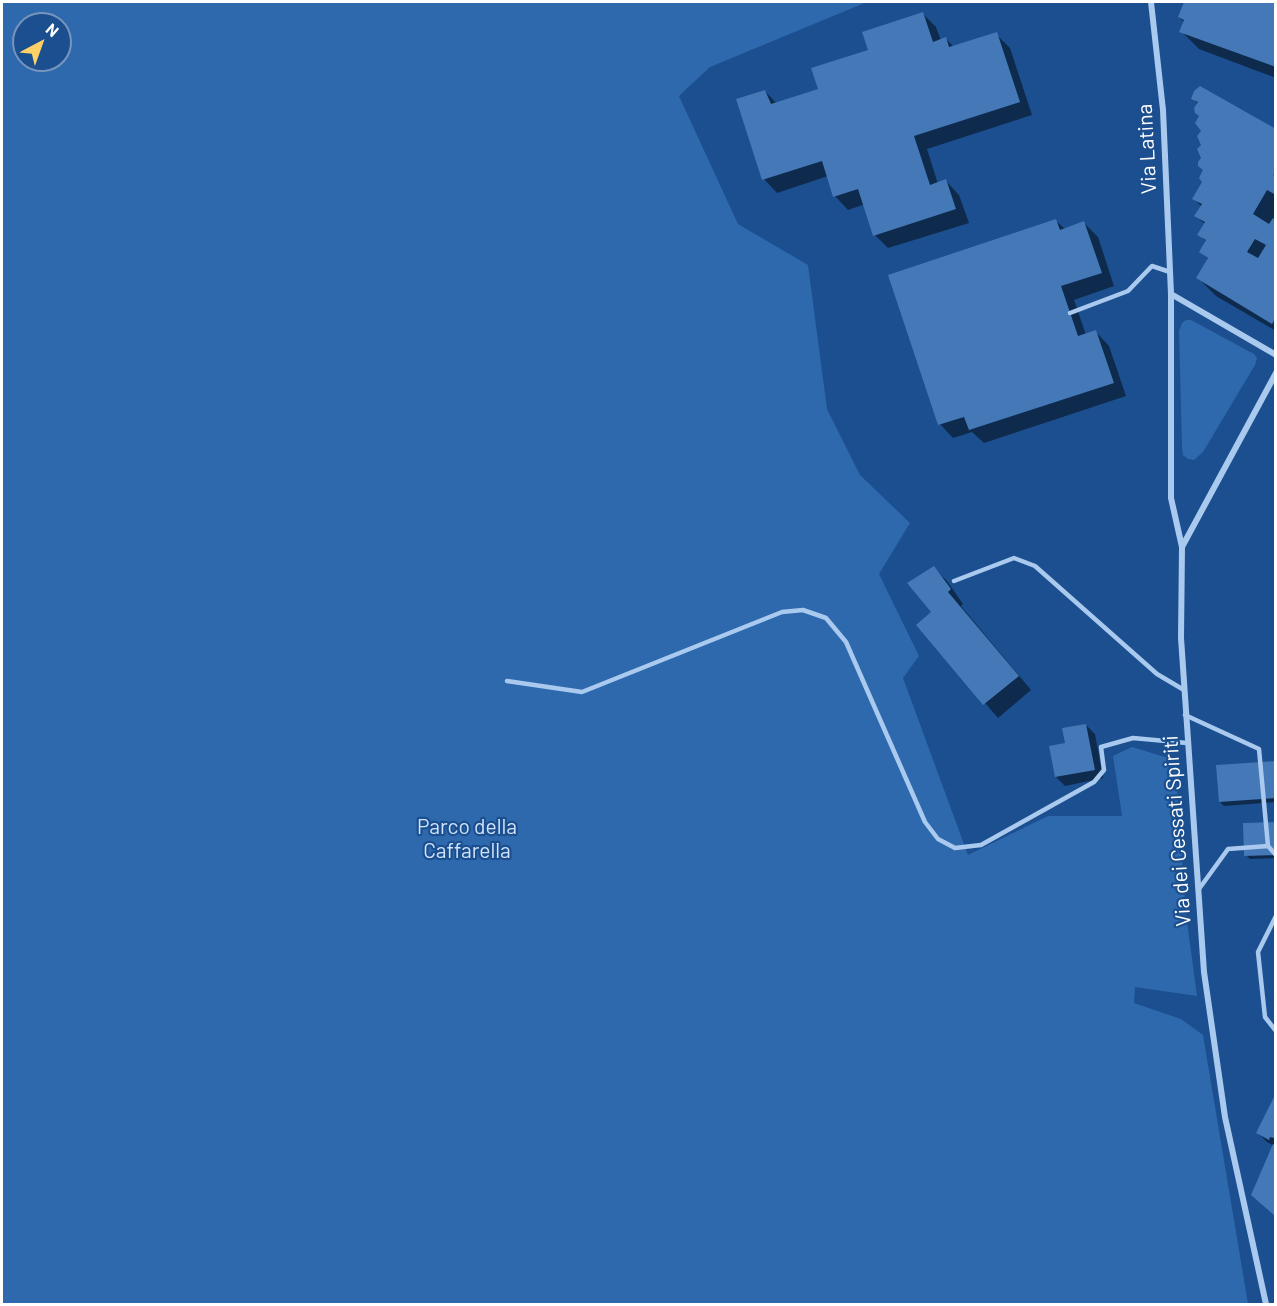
<!DOCTYPE html>
<style>
body{margin:0}
#map{position:relative;width:1277px;height:1306px;overflow:hidden;background:#1b4f8f;font-family:Barlow,sans-serif}
canvas{display:block}
.frame{position:absolute;inset:0;border:3px solid #fff;pointer-events:none}
.north{position:absolute;left:12px;top:12px;width:60px;height:60px;box-sizing:border-box;background:#1b4f8f;border:2px solid #7695bc;border-radius:50%;rotate:41deg;font-size:16px;font-weight:700;line-height:24px;text-align:center;color:#fff}
.north::after{content:'';display:block;margin:auto;width:21px;height:27px;background:#ffd166;clip-path:polygon(50% 0,100% 100%,50% 72%,0 100%)}
</style>
<div id="map">
<canvas width="1277" height="1306"></canvas>
<div class="frame"></div>
<div class="north">N</div>
</div>
<script>
const context = document.querySelector('canvas').getContext('2d');
context.lineJoin = 'round';
function fill(path, color) { context.fillStyle = color; context.fill(path, 'evenodd'); }
const toPath = rows => new Path2D(rows.map(r => 'M' + r).join(''));
function stroke(path, color, width, dash) { context.strokeStyle = color; context.lineWidth = width; context.lineCap = dash ? 'butt' : 'round'; context.setLineDash(dash || []); context.stroke(path); }
function label(font, color, halo, rows, align = 'center') {
  context.font = font + ' Barlow,sans-serif'; context.lineWidth = 4.5; context.setLineDash([]); context.textBaseline = 'middle'; context.strokeStyle = halo; context.fillStyle = color; for (const [text, x, y, turn = 0] of rows) {
    context.save(); context.translate(x, y); context.rotate((+turn || 0) * Math.PI / 180); context.textAlign = isNaN(turn) ? turn : align; if (halo) context.strokeText(text, 0, 0); context.fillText(text, 0, 0); context.restore();
  }
}
fill(toPath([
 [2,2,867,2,710,67,679,96,738,224,808,265,827,409,860,475,910,523,879,574,919,656,903,678,968,855,1048,816,1122,816,1113,756,1132,747,1175,760,1186,914,1197,996,1135,987,1134,1003,1181,1019,1203,1035,1248,1304,2,1304],
 [24,24,60,24,60,60,24,60],
 [1186,320,1191,320,1254,354,1257,358,1255,365,1203,452,1194,460,1188,459,1183,455,1182,446,1179,331,1182,323]
]), '#2e69ad');
fill(toPath([
 [1185,2,1276,2,1276,78,1199,49,1181,31,1185,23,1179,17],
 [923,14,936,27,941,41,946,39,954,47,996,34,1010,48,1032,115,927,149,938,184,946,181,959,195,969,223,888,248,875,235,865,204,848,210,835,196,828,176,777,193,764,179,765,91,777,104,819,90,870,51],
 [1193,98,1276,131,1276,331,1216,296,1198,278,1209,260,1201,252,1207,242,1199,235,1205,224,1196,216,1202,207,1194,199,1204,182,1205,170,1203,130,1198,104],
 [1056,221,1065,229,1084,223,1098,237,1114,286,1074,300,1086,335,1096,332,1109,346,1126,396,984,443,972,432,953,438,940,424],
 [934,568,947,581,963,604,961,606,1031,690,998,718,918,625,933,612],
 [1086,725,1095,734,1103,778,1065,786,1056,777],
 [1276,763,1276,802,1224,806,1220,802],
 [1276,823,1276,858,1250,859,1246,855],
 [1276,1097,1276,1216,1253,1194,1274,1146,1267,1142,1258,1133]
]), '#0007');
fill(toPath([
 [1184,2,1276,2,1276,67,1179,32,1184,20,1178,17],
 [923,12,933,42,946,37,949,47,997,32,1020,102,914,136,930,185,946,179,956,209,873,236,858,189,833,197,822,161,762,180,736,99,765,90,771,104,818,89,811,68,868,50,862,32],
 [1200,86,1276,129,1276,172,1273,175,1276,176,1276,195,1267,190,1253,214,1269,224,1273,218,1276,220,1276,318,1272,324,1196,278,1208,258,1199,252,1206,240,1197,235,1205,222,1194,216,1202,204,1192,199,1202,182,1199,178,1203,170,1198,166,1198,162,1201,158,1197,149,1201,145,1197,136,1201,131,1195,123,1199,116,1195,113,1194,108,1198,102,1191,99,1194,91],
 [1255,239,1266,245,1258,258,1247,252],
 [1056,219,1060,230,1084,221,1102,273,1061,286,1078,336,1096,330,1114,383,969,430,964,417,938,425,888,275],
 [934,566,951,589,948,592,1019,676,983,705,916,625,931,612,907,583],
 [1086,724,1095,770,1055,777,1049,746,1065,743,1062,728],
 [1276,761,1276,798,1219,802,1216,765],
 [1276,822,1276,855,1244,856,1243,823],
 [1276,1093,1276,1135,1274,1138,1270,1137,1269,1140,1256,1133],
 [1273,1144,1276,1145,1275,1216,1251,1195]
]), '#4478b7');
stroke(toPath([
 [1070,313,1128,291,1152,266,1170,272],
 [954,581,1014,558,1035,566,1157,674,1184,690],
 [507,681,582,692,782,612,803,610,826,618,846,642,925,822,938,839,955,848,981,845,1094,782,1104,770,1101,747,1133,738,1187,743],
 [1185,715,1259,749,1268,846],
 [1199,889,1228,849,1268,846,1276,855],
 [1276,916,1258,952,1265,1017,1276,1031]
]), '#a9c9ee', 4.5);
stroke(toPath([
 [1151,2,1163,110,1171,294,1171,498,1182,547],
 [1171,294,1276,355],
 [1266,1304,1225,1117,1204,972,1181,638,1182,547,1276,373]
]), '#a9c9ee', 6);
label('21px', '#fff', '#1b4f8f', [
 ["Via Latina",1147,149,-93],
 ["Via dei Cessati Spiriti",1177,831,-94]
]);
label('21px', '#cfe3fa', '#1b4f8f', [
 ["Parco della",467,827],
 ["Caffarella",467,851]
]);
</script>
